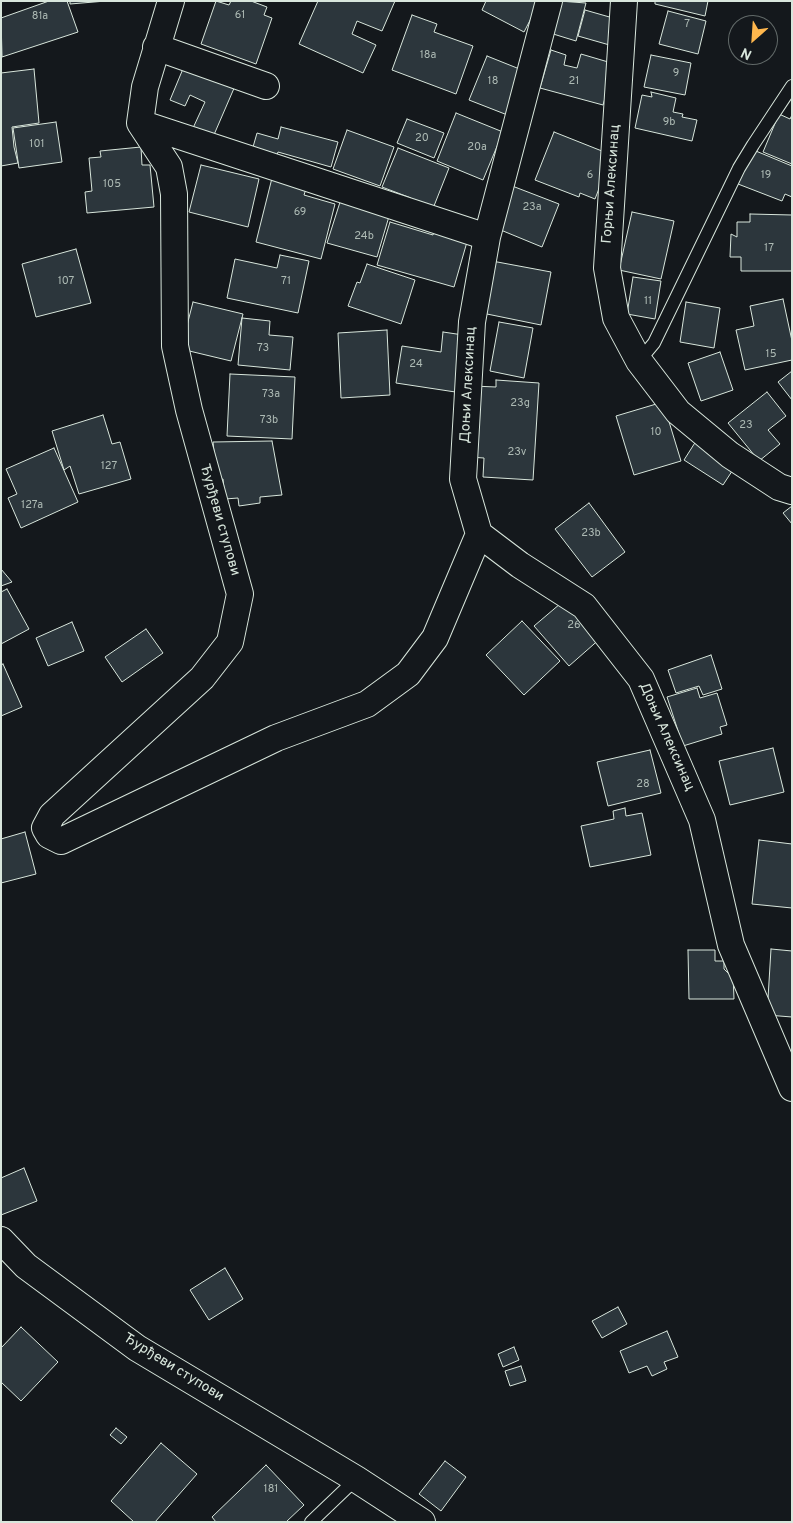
<!DOCTYPE html>
<meta charset="utf-8">
<style>
body{margin:0}
#map{position:relative;width:793px;height:1523px;overflow:hidden;background:#14181c;font-family:Overpass,sans-serif}
canvas{display:block}
.frame{position:absolute;inset:0;border:2px solid #d8e6dc;pointer-events:none}
.north{position:absolute;left:728px;top:15px;width:50px;height:50px;box-sizing:border-box;background:#14181c;border:1px solid #626a69;border-radius:50%;rotate:206deg;font-size:14px;font-weight:700;line-height:20px;text-align:center;color:#d8e6dc}
.north::after{content:'';display:block;margin:auto;width:18px;height:22px;background:#ffb74d;clip-path:polygon(50% 0,100% 100%,50% 72%,0 100%)}
</style>
<div id="map">
<canvas width="793" height="1523"></canvas>
<div class="frame"></div>
<div class="north">N</div>
</div>
<script>
const context = document.querySelector('canvas').getContext('2d');
context.lineJoin = 'round';
function fill(path, color) { context.fillStyle = color; context.fill(path, 'evenodd'); }
const toPath = rows => new Path2D(rows.map(r => 'M' + r).join(''));
function stroke(path, color, width, dash) { context.strokeStyle = color; context.lineWidth = width; context.lineCap = dash ? 'butt' : 'round'; context.setLineDash(dash || []); context.stroke(path); }
function label(font, color, halo, rows, align = 'center') {
  context.font = font + ' Overpass,sans-serif'; context.lineWidth = 4; context.setLineDash([]); context.textBaseline = 'middle'; context.strokeStyle = halo; context.fillStyle = color; for (const [text, x, y, turn = 0] of rows) {
    context.save(); context.translate(x, y); context.rotate((+turn || 0) * Math.PI / 180); context.textAlign = isNaN(turn) ? turn : align; if (halo) context.strokeText(text, 0, 0); context.fillText(text, 0, 0); context.restore();
  }
}
const building = toPath([
 [49,1,67,1,78,32,2,57,1,18,49,1],
 [70,1,106,1,70,4,70,1],
 [216,1,229,5,231,1,251,1,267,7,264,15,272,18,256,64,201,44,216,1],
 [318,1,395,1,382,31,357,21,352,34,376,45,363,73,299,44,318,1],
 [486,1,540,1,524,32,482,10,486,1],
 [559,1,586,3,576,41,550,33,559,1],
 [655,1,708,1,705,16,655,4,655,1],
 [585,10,620,20,613,46,578,36,585,10],
 [668,11,706,21,698,54,659,44,668,11],
 [412,15,437,24,434,32,473,46,456,94,392,70,412,15],
 [551,50,566,55,564,65,577,68,581,54,615,64,603,105,540,88,551,50],
 [651,55,691,63,685,95,644,87,651,55],
 [487,56,527,72,510,116,469,100,487,56],
 [185,64,235,86,213,137,193,128,205,102,190,95,185,106,170,100,185,64],
 [34,69,39,123,12,127,14,147,18,163,1,166,1,73,34,69],
 [651,92,676,98,673,112,683,114,682,117,697,120,692,141,635,128,642,95,652,97,651,92],
 [456,113,503,132,483,180,437,161,456,113],
 [779,114,790,119,792,115,792,164,763,152,779,114],
 [407,119,444,133,434,158,397,143,407,119],
 [56,122,62,162,19,168,13,128,56,122],
 [281,127,338,142,331,167,278,152,275,160,251,154,257,133,278,139,281,127],
 [347,130,394,147,380,186,333,169,347,130],
 [554,132,612,155,595,199,580,193,579,197,535,180,554,132],
 [141,147,142,165,150,165,154,207,87,213,85,192,92,191,89,158,101,157,100,151,141,147],
 [398,148,449,168,432,211,409,201,411,198,382,187,398,148],
 [751,149,792,166,792,197,785,194,782,201,738,184,751,149],
 [201,165,259,179,248,227,189,212,201,165],
 [273,174,308,183,304,195,335,204,321,259,256,242,273,174],
 [507,184,559,204,542,247,491,226,507,184],
 [341,199,390,213,377,257,327,243,341,199],
 [632,212,674,221,661,279,619,270,632,212],
 [750,214,792,215,792,271,741,271,741,257,730,257,731,234,737,237,737,222,750,222,750,214],
 [390,222,433,235,436,225,469,235,454,287,377,265,390,222],
 [76,249,91,303,36,317,22,264,76,249],
 [280,255,309,261,298,313,227,298,235,259,277,268,280,255],
 [492,261,551,272,541,325,482,313,492,261],
 [367,264,415,280,401,324,348,306,357,282,360,283,367,264],
 [633,277,661,281,655,319,627,314,633,277],
 [783,299,792,341,792,360,745,370,736,330,754,326,750,306,783,299],
 [193,302,243,314,231,361,181,349,193,302],
 [686,302,720,308,714,348,680,342,686,302],
 [242,318,270,321,269,335,293,337,290,370,238,365,242,318],
 [499,322,533,328,524,378,490,371,499,322],
 [387,330,390,395,341,398,338,333,387,330],
 [443,332,470,336,462,393,396,383,402,346,441,352,443,332],
 [720,352,733,390,701,401,688,363,720,352],
 [792,371,792,400,778,382,792,371],
 [230,374,295,377,292,439,227,436,230,374],
 [496,380,539,383,533,480,483,477,484,458,469,457,473,386,496,387,496,380],
 [767,392,786,416,768,430,780,444,759,461,728,423,767,392],
 [663,402,681,461,634,475,616,416,663,402],
 [103,415,112,444,120,442,131,479,79,494,70,466,64,470,52,431,103,415],
 [698,438,738,462,723,485,684,460,698,438],
 [272,441,282,495,260,497,260,503,239,506,238,498,225,499,223,479,217,480,213,442,272,441],
 [54,448,78,502,21,528,8,498,17,494,6,469,54,448],
 [589,503,625,552,592,577,555,529,589,503],
 [792,506,792,524,783,513,792,506],
 [1,569,12,582,1,586,1,569],
 [7,589,29,629,1,644,1,592,7,589],
 [567,598,602,637,569,666,534,626,567,598],
 [522,621,560,661,524,695,486,655,522,621],
 [72,622,84,651,48,666,36,638,72,622],
 [146,629,163,653,122,682,105,657,146,629],
 [711,655,722,689,703,695,699,686,676,693,668,670,711,655],
 [3,664,22,707,1,716,1,665,3,664],
 [697,688,700,698,717,693,727,725,720,727,722,734,683,746,667,697,697,688],
 [773,748,784,792,730,805,719,761,773,748],
 [650,750,661,793,608,806,597,762,650,750],
 [625,808,626,816,642,813,651,855,590,867,581,826,614,819,613,811,625,808],
 [25,832,36,874,1,883,1,839,25,832],
 [759,840,792,844,792,908,752,904,759,840],
 [771,949,792,951,792,1017,767,1015,771,949],
 [688,950,715,950,715,961,724,961,724,969,729,974,733,974,734,999,689,999,688,950],
 [24,1168,37,1201,1,1215,1,1178,24,1168],
 [225,1268,243,1299,209,1320,190,1290,225,1268],
 [618,1307,627,1324,602,1338,592,1321,618,1307],
 [21,1327,58,1362,21,1401,1,1382,1,1348,21,1327],
 [667,1331,678,1357,664,1362,667,1369,652,1376,647,1366,629,1373,620,1351,667,1331],
 [514,1347,519,1360,503,1367,498,1354,514,1347],
 [521,1366,526,1381,510,1386,505,1371,521,1366],
 [116,1428,127,1437,121,1444,110,1435,116,1428],
 [161,1443,197,1474,155,1522,134,1522,111,1501,161,1443],
 [445,1461,466,1477,441,1511,419,1494,445,1461],
 [266,1465,304,1505,286,1522,216,1522,212,1517,266,1465]
]);
fill(building, '#2c363c');
stroke(building, '#d8e6dc', 1);
const service = toPath([
 [639,361,654,343,739,168,753,145,792,86],
 [311,1522,356,1479]
]);
const minor = toPath([
 [171,1,145,87,140,123,169,167,174,194,175,346,189,410,240,594,230,642,202,678,52,815,45,828,49,835,61,841,276,738,367,704,408,674,435,638,479,534],
 [549,1,487,237,472,322,463,479,479,534,520,565,584,606,641,679,702,820,731,945,792,1088],
 [624,1,607,268,616,318,639,361,678,412,730,455,779,487,792,491],
 [156,47,266,86],
 [140,123,487,237],
 [1,1240,26,1266,137,1348,356,1479,422,1522]
]);
stroke(service, '#d8e6dc', 14);
stroke(minor, '#d8e6dc', 28);
stroke(service, '#14181c', 12);
stroke(minor, '#14181c', 26);
label('11px', '#adbab4', null, [
 ["61",240,16],
 ["81a",40,17],
 ["7",687,25],
 ["18a",428,56],
 ["9",676,74],
 ["18",493,82],
 ["21",574,82],
 ["9b",669,123],
 ["20",422,139],
 ["101",37,145],
 ["20a",477,148],
 ["6",590,176],
 ["19",766,176],
 ["105",112,185],
 ["23a",532,208],
 ["69",300,213],
 ["24b",364,237],
 ["17",769,249],
 ["107",66,282],
 ["71",286,282],
 ["11",648,302],
 ["73",263,349],
 ["15",771,355],
 ["24",416,365],
 ["73a",271,395],
 ["23g",520,404],
 ["73b",269,421],
 ["23",746,426],
 ["10",656,433],
 ["23v",517,453],
 ["127",109,467],
 ["127a",32,506],
 ["23b",591,534],
 ["26",574,626],
 ["28",643,785],
 ["181",271,1490]
]);
label('14px', '#d8e6dc', '#14181c', [
 ["Горњи Алексинац",612,184,-86],
 ["Доњи Алексинац",469,385,-87],
 ["Ђурђеви ступови",219,520,74],
 ["Доњи Алексинац",666,737,66],
 ["Ђурђеви ступови",173,1368,32]
]);
</script>
